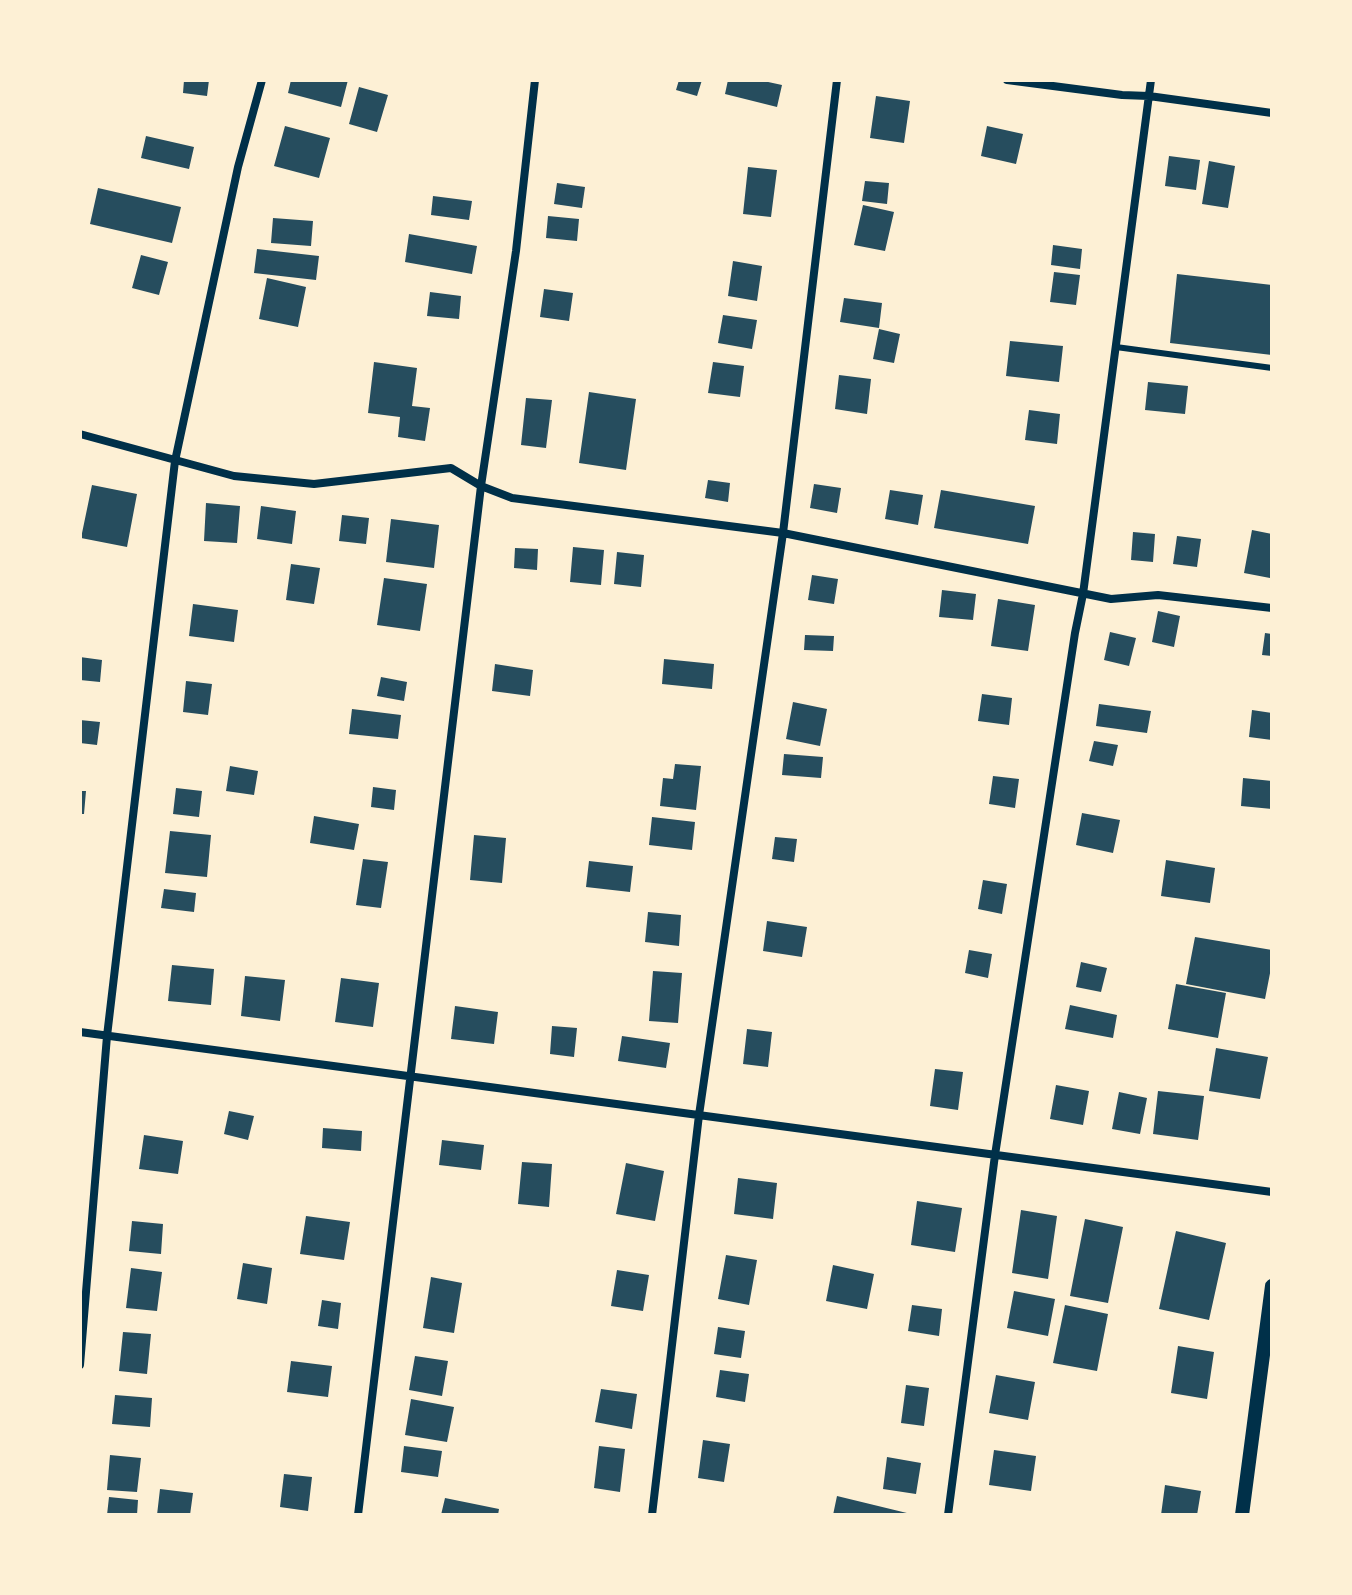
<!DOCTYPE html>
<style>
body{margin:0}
#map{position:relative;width:1352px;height:1595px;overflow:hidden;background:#fdf0d5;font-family:"Fira Sans",sans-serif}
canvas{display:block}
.frame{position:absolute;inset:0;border:82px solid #fdf0d5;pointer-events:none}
</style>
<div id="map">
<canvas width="1352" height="1595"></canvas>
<div class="frame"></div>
</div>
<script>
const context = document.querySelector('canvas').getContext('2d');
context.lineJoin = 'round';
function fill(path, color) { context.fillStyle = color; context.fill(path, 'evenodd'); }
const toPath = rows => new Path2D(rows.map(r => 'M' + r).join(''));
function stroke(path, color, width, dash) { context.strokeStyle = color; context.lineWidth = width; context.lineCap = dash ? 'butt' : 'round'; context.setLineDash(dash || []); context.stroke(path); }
fill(toPath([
 [184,80,209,80,207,96,183,93],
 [291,80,348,80,341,107,288,93],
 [679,80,702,80,697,96,676,90],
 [728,80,759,80,782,85,777,107,725,94],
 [359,87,388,95,377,132,349,124],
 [876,96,910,101,904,143,870,138],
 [285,126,330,138,319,178,274,166],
 [987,126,1023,134,1016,164,981,156],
 [146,136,194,147,189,169,141,158],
 [1169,156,1200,160,1196,190,1165,186],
 [1209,161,1235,166,1228,208,1202,204],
 [748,167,777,170,771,217,743,214],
 [865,181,889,183,887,204,862,201],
 [557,183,585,187,582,208,554,204],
 [98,188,181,207,172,243,90,224],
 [433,196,472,201,469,220,431,215],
 [863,205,894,212,885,251,854,245],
 [548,216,579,219,577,241,546,238],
 [273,218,313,221,311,246,271,243],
 [409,234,477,246,472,274,405,262],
 [1053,245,1082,249,1080,269,1051,265],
 [257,249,319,256,316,280,254,273],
 [141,255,168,262,159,295,132,288],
 [733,261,762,266,757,301,728,296],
 [1054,272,1080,275,1076,305,1050,302],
 [1177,274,1272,285,1272,355,1170,343],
 [267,278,306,287,298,327,259,319],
 [544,289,573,293,569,321,540,317],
 [430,292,461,296,459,319,427,316],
 [844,298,882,303,879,328,840,322],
 [723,315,757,320,752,349,718,343],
 [879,329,900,334,894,363,873,359],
 [1010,341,1063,346,1059,382,1006,376],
 [374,362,417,368,412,406,430,408,425,441,398,437,400,417,368,413],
 [713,362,744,366,740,397,708,393],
 [839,375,871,379,867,414,835,409],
 [1148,382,1188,386,1185,414,1145,410],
 [589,392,636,399,626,470,579,463],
 [526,398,552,400,546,448,521,445],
 [1029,410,1060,414,1057,444,1025,440],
 [708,480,730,483,728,502,705,498],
 [814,484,841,488,837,513,810,508],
 [92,485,137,494,127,547,81,538],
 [890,490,923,495,918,525,885,519],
 [941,490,1035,506,1028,544,934,528],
 [206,503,240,506,237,543,204,541],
 [261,506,296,511,292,544,257,539],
 [342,515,369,518,366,544,339,541],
 [391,519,439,525,434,568,386,562],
 [1252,530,1272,534,1272,572,1270,578,1244,573],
 [1133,532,1155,534,1153,562,1131,560],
 [1177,536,1201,539,1197,567,1173,564],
 [573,547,604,550,601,585,570,582],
 [515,548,538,549,537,570,514,568],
 [617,552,644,555,641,587,614,584],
 [291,564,320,568,314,604,286,600],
 [812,575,838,579,834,604,808,600],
 [384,578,427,584,420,631,377,625],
 [942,590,976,594,973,620,939,617],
 [998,599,1035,605,1028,651,991,646],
 [193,604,238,610,234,642,189,636],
 [1158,611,1180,616,1174,647,1152,642],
 [1110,632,1136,638,1129,666,1104,660],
 [1265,633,1272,634,1272,656,1262,655],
 [805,635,834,636,833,651,804,650],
 [80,657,102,660,100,682,80,680],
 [664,659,714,664,712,689,662,684],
 [495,664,533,670,530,696,492,691],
 [381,677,407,682,404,701,377,696],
 [186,681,212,684,208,715,183,712],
 [982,694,1012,698,1009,725,978,721],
 [793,702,827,709,820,746,786,739],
 [1099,704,1151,711,1147,733,1096,726],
 [352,709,401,715,398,739,349,734],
 [1252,710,1272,713,1272,740,1249,737],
 [80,720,100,722,97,745,80,743],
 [1094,741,1118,745,1113,766,1089,761],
 [784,754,823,757,821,778,782,775],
 [675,764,701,766,696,810,660,806,663,778,673,779],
 [230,766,258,771,254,795,226,791],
 [993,776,1019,779,1015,808,989,804],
 [1243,778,1272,781,1272,809,1241,806],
 [373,787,396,790,394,810,371,807],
 [176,788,202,791,199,817,173,814],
 [80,791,86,791,84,814,80,814],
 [1082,813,1120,820,1113,853,1076,845],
 [314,816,359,824,354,850,310,843],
 [652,817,695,822,692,850,649,845],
 [170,831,211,835,207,877,165,873],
 [474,835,506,838,502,883,470,880],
 [775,837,797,839,794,862,772,859],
 [363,859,388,862,381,908,356,905],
 [1166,860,1215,868,1210,903,1161,896],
 [589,861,633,866,630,892,586,887],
 [983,880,1007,884,1002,914,978,909],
 [164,889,196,893,194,912,161,908],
 [648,912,681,915,679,946,645,942],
 [767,921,807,927,802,957,763,951],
 [1195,937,1272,950,1272,963,1265,999,1186,984],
 [969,950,992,954,988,978,965,973],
 [1081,962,1107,968,1101,992,1076,987],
 [172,965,214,969,211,1005,168,1001],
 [653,971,682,973,678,1023,649,1021],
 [245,976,285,980,280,1021,241,1016],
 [341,978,379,983,373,1027,335,1022],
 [1176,984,1226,993,1218,1038,1168,1029],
 [1070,1005,1117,1015,1113,1038,1065,1029],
 [455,1006,498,1012,494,1044,451,1039],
 [552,1026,577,1028,574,1057,550,1054],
 [747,1029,772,1032,768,1067,743,1064],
 [622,1036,670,1043,666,1068,618,1061],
 [1216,1048,1268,1057,1260,1099,1209,1091],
 [935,1069,963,1072,958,1110,930,1106],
 [1056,1085,1089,1091,1083,1125,1050,1119],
 [1158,1091,1204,1096,1198,1140,1153,1134],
 [1119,1092,1147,1098,1140,1134,1112,1129],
 [229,1111,254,1116,248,1140,224,1134],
 [323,1128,362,1131,361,1151,322,1148],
 [144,1135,183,1141,178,1174,139,1169],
 [442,1140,484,1145,481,1170,439,1165],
 [522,1162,552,1164,549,1207,518,1204],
 [626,1163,664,1171,655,1221,616,1214],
 [738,1178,777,1183,773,1219,734,1214],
 [917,1201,962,1208,955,1252,911,1245],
 [1021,1210,1057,1216,1048,1279,1012,1273],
 [306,1216,350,1222,344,1260,300,1254],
 [1085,1219,1123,1227,1108,1303,1070,1296],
 [132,1221,163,1224,161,1254,129,1251],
 [1176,1231,1226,1243,1209,1320,1159,1309],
 [726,1255,757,1260,749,1305,718,1299],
 [243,1263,272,1268,267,1304,237,1299],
 [833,1265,874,1274,867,1309,826,1301],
 [131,1268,162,1272,157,1311,126,1308],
 [617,1270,649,1275,643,1311,611,1306],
 [431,1277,462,1283,454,1333,423,1328],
 [1014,1291,1055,1299,1048,1336,1007,1328],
 [322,1300,341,1303,338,1329,318,1326],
 [912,1305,942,1309,939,1336,908,1331],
 [1065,1305,1108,1314,1097,1371,1053,1363],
 [718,1327,745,1331,741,1358,714,1354],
 [123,1332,151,1334,147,1374,119,1371],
 [1178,1346,1214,1352,1207,1399,1171,1393],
 [415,1356,448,1361,442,1396,409,1390],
 [291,1361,332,1366,328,1397,287,1392],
 [720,1370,749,1374,745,1402,716,1397],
 [996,1375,1035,1382,1028,1420,989,1413],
 [906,1385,929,1388,924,1426,901,1423],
 [601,1389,637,1394,632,1429,595,1422],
 [115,1395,152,1398,150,1427,112,1424],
 [411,1399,454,1407,447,1442,405,1435],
 [703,1440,730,1444,724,1482,698,1478],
 [404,1446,442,1451,438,1477,401,1472],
 [599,1446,625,1449,620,1492,594,1488],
 [994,1450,1036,1456,1031,1491,989,1485],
 [110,1455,141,1458,137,1492,107,1490],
 [887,1457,921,1463,916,1494,883,1489],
 [284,1474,312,1477,308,1511,280,1507],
 [1165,1485,1201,1491,1197,1515,1161,1515],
 [160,1489,193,1493,190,1515,157,1515],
 [837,1496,911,1514,911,1515,833,1515],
 [109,1497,138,1500,137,1515,107,1515],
 [445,1498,499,1509,498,1515,441,1515]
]), '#264d5e');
stroke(toPath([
 [1116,347,1272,368]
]), '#003049', 6);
stroke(toPath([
 [1007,80,1122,95,1149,96,1272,113],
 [80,434,234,476,314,484,451,468,481,486,512,498,783,533,1111,599,1158,595,1272,608],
 [80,1032,1272,1192],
 [80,1365,107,1036,175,461,238,167,262,80],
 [358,1515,481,486,516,251,535,80],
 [652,1515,699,1115,783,533,837,80],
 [948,1515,995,1155,1075,633,1083,594,1151,80]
]), '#003049', 8);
stroke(toPath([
 [1242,1515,1272,1286]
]), '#003049', 14);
</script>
